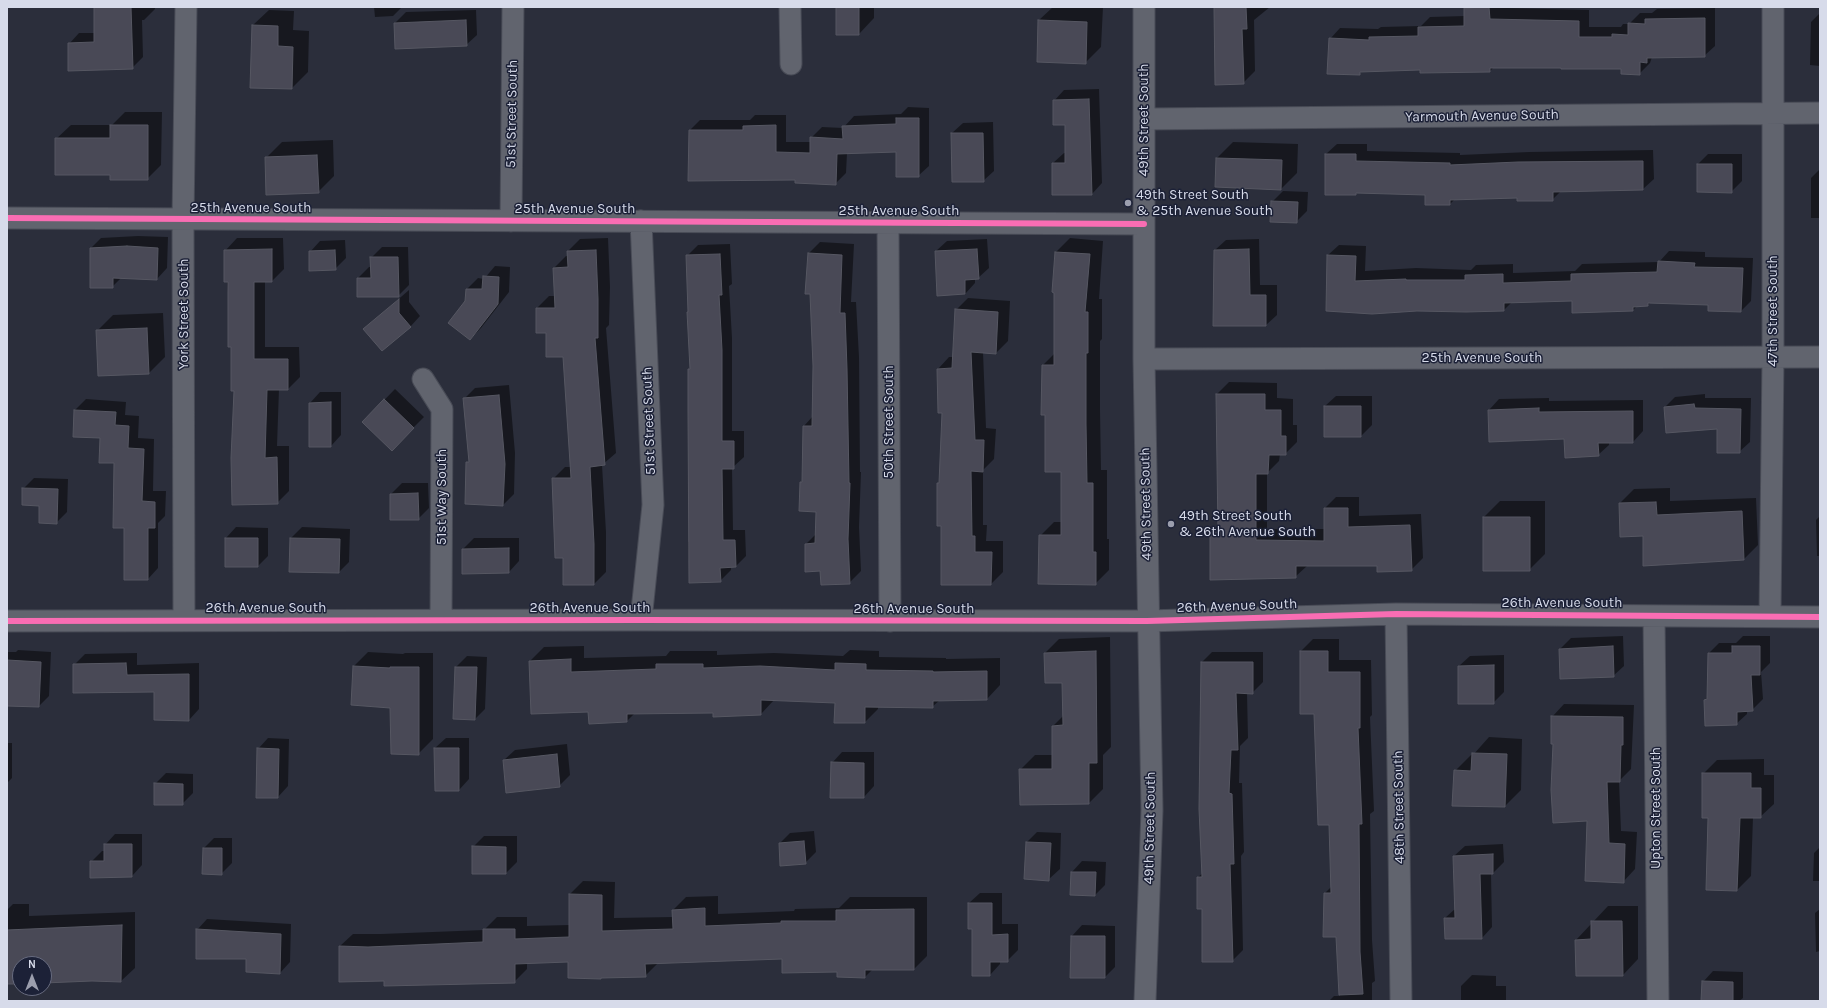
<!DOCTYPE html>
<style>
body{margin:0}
#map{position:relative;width:1827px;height:1008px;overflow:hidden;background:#2b2e3b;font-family:Karla,sans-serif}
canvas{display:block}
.frame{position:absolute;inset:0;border:8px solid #d7dbea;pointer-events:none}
.north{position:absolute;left:12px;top:956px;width:40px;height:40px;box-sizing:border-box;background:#1c2137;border:1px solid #676b7f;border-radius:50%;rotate:0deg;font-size:11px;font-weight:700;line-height:16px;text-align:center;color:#d7dbea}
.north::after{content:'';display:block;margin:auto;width:14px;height:18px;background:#9b9ead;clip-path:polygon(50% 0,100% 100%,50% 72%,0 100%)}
</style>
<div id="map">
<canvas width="1827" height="1008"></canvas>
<div class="frame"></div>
<div class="north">N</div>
</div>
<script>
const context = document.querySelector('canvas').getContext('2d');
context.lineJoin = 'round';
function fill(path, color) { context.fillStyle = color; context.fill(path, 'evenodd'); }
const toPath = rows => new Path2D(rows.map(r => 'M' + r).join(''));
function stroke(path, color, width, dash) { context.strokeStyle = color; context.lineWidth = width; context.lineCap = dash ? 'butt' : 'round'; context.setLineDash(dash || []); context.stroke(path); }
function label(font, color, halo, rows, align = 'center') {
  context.font = font + ' Karla,sans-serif'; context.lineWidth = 3; context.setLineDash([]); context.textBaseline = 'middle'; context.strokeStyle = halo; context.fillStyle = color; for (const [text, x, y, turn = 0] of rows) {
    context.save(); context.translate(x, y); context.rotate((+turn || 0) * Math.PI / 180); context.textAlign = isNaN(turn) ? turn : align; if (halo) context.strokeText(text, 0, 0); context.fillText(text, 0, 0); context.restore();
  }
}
fill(toPath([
 [95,7,155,7,155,9,144,20,142,20,143,57,132,68,69,44,79,33,95,33],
 [374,7,402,7,393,16,375,17],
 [837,7,874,7,874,18,859,34,837,34],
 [1053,7,1103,7,1101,47,1085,63,1039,20],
 [1215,7,1270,7,1254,20,1255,71,1243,83],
 [1466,7,1589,10,1589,27,1621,27,1623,24,1629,24,1640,13,1652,13,1657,9,1715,8,1715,46,1704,56,1652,57,1650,63,1639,74,1622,68,1562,67,1494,67,1490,71,1421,69,1362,71,1359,74,1330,39,1340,28,1378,29,1381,27,1421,26,1430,17,1465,16],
 [269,10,294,11,293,30,309,31,308,72,292,88,253,25],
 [476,10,477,35,466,45,395,23,406,12],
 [1820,13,1820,66,1810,65,1811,22],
 [1099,89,1102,183,1092,194,1053,163,1064,153,1066,153,1066,124,1054,101,1064,90],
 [908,107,929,108,929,166,918,176,897,151,847,153,846,173,835,184,796,179,690,130,700,120,750,120,755,115,786,115,786,142,811,142,811,138,822,127,843,128,854,116,901,114],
 [125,112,162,112,161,165,147,179,111,174,56,139,71,125,112,125],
 [993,122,994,171,983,181,952,133,963,123],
 [333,140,334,176,318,192,266,158,282,142],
 [1233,142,1298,144,1297,173,1281,189,1216,186,1217,158],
 [1337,144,1367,144,1367,151,1460,153,1460,155,1529,152,1653,150,1654,179,1643,189,1561,191,1552,200,1518,197,1455,199,1450,204,1426,194,1358,192,1356,194,1326,194,1326,154],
 [1708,154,1742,154,1742,181,1731,192,1698,164],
 [1820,169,1820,218,1811,218,1811,178],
 [1283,191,1308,192,1307,211,1296,222,1272,202],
 [138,236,168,237,167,268,157,279,122,277,112,287,91,248,101,238],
 [237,238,283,238,284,269,272,281,265,281,265,347,299,347,300,377,288,389,279,389,277,446,289,446,289,491,277,503,235,390,225,251],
 [608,238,610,287,609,325,606,328,616,453,602,465,606,532,606,572,594,584,564,557,553,479,565,467,571,467,564,356,547,332,537,308,549,296,555,296,554,268,566,256,568,256,568,251,580,239],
 [1070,238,1103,241,1099,299,1102,299,1102,339,1100,341,1100,410,1101,470,1107,470,1107,539,1109,539,1109,570,1095,584,1040,536,1054,522,1062,522,1062,471,1046,414,1043,365,1055,353,1056,252],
 [987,239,989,268,978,278,975,278,975,283,965,294,936,251,947,241],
 [1259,239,1260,285,1277,285,1277,315,1266,325,1215,250,1226,240],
 [345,240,346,258,335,269,310,252,320,241],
 [820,242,854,244,851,302,856,302,859,357,860,472,861,472,859,527,861,571,849,583,821,570,806,544,816,534,817,511,801,482,803,480,804,426,813,416,814,366,809,253],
 [730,244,732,284,729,286,732,338,732,431,744,431,744,457,732,468,733,530,745,530,746,556,736,566,731,567,731,570,720,581,690,582,688,542,690,541,689,369,691,367,687,256,698,245],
 [1339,245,1366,246,1365,271,1416,268,1471,270,1476,265,1513,264,1513,273,1575,271,1582,264,1659,262,1669,251,1705,252,1705,257,1753,258,1751,301,1741,311,1709,304,1651,302,1648,305,1638,305,1633,310,1573,300,1512,302,1504,310,1417,310,1372,313,1328,255],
 [382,247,408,247,409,285,398,296,358,296,358,278,369,267,372,267,371,258],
 [495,266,510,267,509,292,481,328,470,339,466,301,467,289,478,278,484,279],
 [409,290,409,302,420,316,410,327,364,329],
 [968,298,1010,301,1008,341,996,353,983,352,986,428,996,429,994,459,983,470,983,525,987,525,986,541,1003,541,1003,572,991,584,942,584,942,525,938,484,940,482,943,412,938,369,949,357,954,357,956,310],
 [163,313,165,357,149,373,97,331,113,315],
 [1229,382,1277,383,1277,398,1293,399,1293,425,1297,425,1297,442,1285,454,1280,454,1279,461,1267,473,1267,529,1325,529,1325,508,1336,497,1359,497,1359,516,1421,514,1423,558,1411,570,1378,565,1307,566,1295,577,1211,533,1218,525,1217,394],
 [509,385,515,453,514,494,503,505,467,463,470,460,464,399,475,388],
 [395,389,424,417,392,449,363,422],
 [320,392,341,392,341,435,331,446,310,403],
 [1705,394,1705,398,1751,398,1750,442,1739,452,1718,427,1665,407,1675,397],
 [1336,396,1372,396,1372,425,1361,436,1325,406],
 [1549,398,1549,401,1643,400,1643,431,1633,442,1609,442,1609,445,1598,455,1565,438,1489,410,1499,399],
 [86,399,126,402,125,415,139,416,138,438,154,439,153,491,166,491,165,516,158,523,158,568,148,579,125,527,115,462,101,437,74,436,75,410],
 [34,478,68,479,67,512,56,523,23,489],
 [402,483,428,483,429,508,418,519,391,519,391,494],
 [1670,488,1670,501,1756,498,1758,545,1744,559,1644,535,1621,536,1620,503,1634,489],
 [1500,501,1545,501,1545,554,1529,570,1484,517],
 [1820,516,1820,556,1817,556,1816,520],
 [236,527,268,528,268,556,258,566,226,566,226,538],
 [302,527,350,529,349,562,339,572,290,571,291,538],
 [474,538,519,538,519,561,509,572,463,549],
 [1623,636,1624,666,1613,676,1561,678,1560,649,1571,638],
 [1743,636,1770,636,1770,663,1761,672,1763,699,1752,710,1747,710,1747,714,1736,724,1705,700,1708,696,1709,653,1719,643,1736,643],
 [1110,637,1111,747,1103,755,1103,789,1089,803,1020,770,1035,755,1053,755,1053,726,1064,715,1063,681,1045,653,1059,639],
 [1313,639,1339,639,1339,660,1371,660,1372,715,1370,717,1374,811,1370,814,1372,940,1375,981,1372,983,1372,1001,1329,1001,1334,996,1340,996,1337,936,1325,893,1331,887,1330,824,1315,713,1301,651],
 [584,646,584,658,666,656,670,651,717,651,717,655,774,653,843,656,850,650,879,651,879,657,946,658,946,659,1000,658,1000,685,987,699,940,700,932,707,878,706,878,709,865,722,836,702,774,700,761,714,714,712,635,713,627,721,589,711,530,661,544,647],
 [18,650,51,652,49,696,39,706,7,706,7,652,16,652],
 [368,652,403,654,405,653,433,653,433,739,418,754,391,707,354,666],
 [1212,652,1263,652,1263,682,1252,693,1247,693,1248,738,1240,746,1239,783,1242,783,1244,852,1241,856,1243,950,1232,961,1203,908,1198,877,1203,873,1202,662],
 [137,653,137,665,199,663,199,709,189,720,155,691,74,665,85,654],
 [1504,655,1504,692,1493,703,1459,666,1470,656],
 [467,656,487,657,485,709,475,719,454,718,456,667],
 [1564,704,1634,705,1631,769,1619,781,1621,831,1637,832,1635,869,1623,882,1588,820,1554,743,1552,717],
 [1489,737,1522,739,1521,790,1505,806,1455,771,1471,755,1473,755],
 [268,738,289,739,288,786,278,797,258,749],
 [446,738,469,738,469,779,459,790,435,748],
 [7,743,12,743,12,778,7,783],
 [567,744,570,775,559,786,504,760,515,750],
 [842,752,874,752,874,786,864,797,832,763],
 [1764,759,1764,775,1774,775,1774,804,1760,817,1753,817,1751,876,1737,890,1709,817,1703,774,1717,760],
 [166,773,193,774,193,793,182,804,155,784],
 [814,831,816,852,805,863,780,843,790,833],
 [1037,832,1061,833,1060,869,1049,879,1027,842],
 [115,834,142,834,142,865,132,876,91,862,102,851,105,851,105,845],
 [484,836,517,836,517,862,506,873,473,873,473,847],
 [214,838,232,838,232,863,221,874,204,848],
 [1503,844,1504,862,1493,873,1491,873,1492,927,1482,938,1445,918,1456,908,1454,856,1465,846],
 [1820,847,1820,881,1813,881,1814,853],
 [1082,861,1106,862,1105,885,1095,895,1071,894,1072,872],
 [583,881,615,882,614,918,673,917,673,910,686,897,718,896,718,914,794,911,795,909,839,908,850,897,927,897,927,956,914,969,873,969,865,977,783,958,658,963,645,976,569,961,527,962,527,969,514,982,385,980,340,946,353,934,381,934,484,930,497,917,527,917,527,926,570,925,570,894],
 [980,893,1002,893,1002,924,1018,924,1018,950,1007,961,1000,961,1000,964,990,975,973,928,969,903],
 [13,904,29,904,29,916,135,912,135,968,121,981,44,981,44,964,20,964,20,982,7,982,7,910],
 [1608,906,1638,906,1638,959,1623,975,1576,940],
 [1820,909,1820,951,1816,952,1815,913],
 [207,919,291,924,290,962,280,973,247,958,197,930],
 [1082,925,1115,926,1115,967,1105,977,1072,936],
 [1713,971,1743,972,1743,998,1739,1001,1702,1001,1703,982],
 [1472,975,1496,976,1496,986,1506,986,1506,1001,1461,1001,1461,986]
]), '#0007');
const building = toPath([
 [94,7,131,7,133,69,68,71,68,43,94,42,94,7],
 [836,7,859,7,859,35,836,35,836,7],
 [1214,7,1246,7,1247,29,1242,29,1244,84,1215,85,1214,7],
 [1489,7,1490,19,1579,21,1579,37,1612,37,1612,34,1628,35,1628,23,1645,24,1645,19,1705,18,1705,57,1647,58,1647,63,1640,62,1640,75,1621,74,1621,69,1561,69,1561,68,1490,68,1490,72,1420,73,1420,70,1360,72,1360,75,1327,74,1329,38,1369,40,1369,37,1418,36,1418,27,1464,26,1464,8,1489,7],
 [466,20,467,46,395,49,394,23,466,20],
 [1038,20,1087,22,1086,64,1037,62,1038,20],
 [252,25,278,26,278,46,293,47,292,89,250,88,252,25],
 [1089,99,1092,195,1052,195,1052,163,1065,163,1065,125,1053,125,1053,100,1089,99],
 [896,118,919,118,919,177,896,177,896,152,837,154,836,185,795,183,795,180,688,181,689,130,743,130,743,126,776,125,776,152,810,153,810,137,843,139,842,126,896,124,896,118],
 [110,125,148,125,148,180,110,180,110,175,55,175,55,138,110,138,110,125],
 [951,133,983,133,984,182,952,182,951,133],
 [1325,154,1356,154,1356,161,1450,163,1450,165,1518,162,1643,161,1643,190,1553,192,1553,201,1517,201,1517,198,1450,200,1450,205,1425,205,1425,195,1356,193,1356,195,1325,195,1325,154],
 [317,155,319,193,266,195,265,157,317,155],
 [1216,158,1282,160,1281,190,1215,187,1216,158],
 [1697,164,1732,164,1732,193,1697,192,1697,164],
 [1271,201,1298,202,1297,223,1270,222,1271,201],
 [127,246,158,248,157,280,113,278,113,288,90,288,90,248,127,246],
 [272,249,272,282,254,282,254,359,288,359,288,390,267,390,265,458,277,457,278,504,232,505,231,458,234,391,231,391,231,347,228,347,228,282,224,282,224,250,272,249],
 [977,249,979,279,965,280,965,294,937,296,935,251,977,249],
 [1249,249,1250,295,1266,295,1266,326,1213,326,1214,250,1249,249],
 [335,250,336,270,309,271,309,251,335,250],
 [596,250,598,299,598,338,595,338,605,465,590,467,594,544,594,585,563,585,563,558,555,558,552,478,571,478,563,357,546,357,546,333,536,333,536,308,555,308,553,268,568,267,567,251,596,250],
 [1055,252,1090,254,1085,312,1088,312,1088,353,1086,353,1086,424,1087,483,1093,483,1093,552,1096,552,1096,585,1038,584,1039,535,1061,535,1061,472,1045,472,1045,415,1041,415,1042,365,1054,365,1054,293,1052,292,1055,252],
 [808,253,842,255,840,313,845,313,847,369,849,483,850,483,848,539,850,584,821,585,820,571,805,572,805,544,815,543,816,512,799,511,800,482,802,482,803,426,812,426,813,366,810,294,805,294,808,253],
 [720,254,722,295,719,295,722,350,722,441,734,441,734,469,722,469,723,540,735,540,736,567,720,568,721,582,689,583,688,412,688,369,690,369,687,312,688,312,686,255,720,254],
 [1327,255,1356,256,1355,281,1406,279,1406,280,1465,280,1465,275,1503,274,1503,283,1571,281,1571,274,1657,272,1658,261,1695,263,1694,267,1743,268,1741,312,1708,311,1708,305,1648,303,1648,306,1633,307,1633,311,1572,313,1572,301,1504,303,1504,311,1466,312,1417,311,1372,314,1326,311,1327,255],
 [370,257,398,257,399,297,357,297,357,278,371,278,370,257],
 [483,276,499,277,498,304,470,340,448,323,465,301,466,289,482,289,483,276],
 [399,299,399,313,411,327,382,351,363,329,399,299],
 [955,309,998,312,996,354,971,352,975,440,984,440,983,472,971,471,972,536,975,536,975,552,992,552,991,585,941,585,941,526,937,526,937,483,939,483,942,413,938,413,937,369,952,368,955,309],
 [147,328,149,374,98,376,96,330,147,328],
 [1216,394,1265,394,1265,410,1281,410,1281,436,1286,436,1286,455,1269,455,1268,474,1256,474,1256,540,1324,541,1324,508,1348,508,1348,527,1410,525,1412,571,1377,572,1377,566,1296,566,1296,578,1210,580,1210,532,1218,532,1216,394],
 [499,395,505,464,503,506,465,504,466,462,469,462,463,398,499,395],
 [384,399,414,428,392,451,362,422,384,399],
 [331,402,331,447,309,447,309,403,331,402],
 [1694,404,1695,408,1741,409,1740,453,1717,453,1717,429,1666,433,1664,407,1694,404],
 [1324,406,1361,406,1361,437,1324,437,1324,406],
 [1539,408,1539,412,1633,411,1633,443,1598,443,1599,456,1565,458,1564,439,1489,442,1488,410,1539,408],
 [74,410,116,412,115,425,129,426,128,448,144,449,142,501,155,502,155,528,148,528,148,580,124,580,124,528,113,528,114,463,99,463,100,438,73,437,74,410],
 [22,488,58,489,57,524,39,523,39,506,22,505,22,488],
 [418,493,419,520,390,520,390,494,418,493],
 [1656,502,1657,515,1742,511,1744,560,1643,566,1643,536,1620,537,1619,503,1656,502],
 [1483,517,1530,517,1530,571,1483,571,1483,517],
 [225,538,258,538,258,567,225,567,225,538],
 [290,538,340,539,339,573,289,572,290,538],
 [509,548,509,573,462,574,462,549,509,548],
 [1613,646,1614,677,1560,679,1559,649,1613,646],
 [1732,646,1760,646,1760,675,1751,675,1753,711,1737,712,1737,725,1705,726,1704,700,1707,699,1708,653,1732,653,1732,646],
 [1096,651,1097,763,1089,763,1089,804,1020,805,1019,769,1052,769,1052,726,1063,725,1062,683,1045,683,1044,653,1096,651],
 [1300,651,1328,651,1328,672,1360,672,1360,728,1358,728,1362,824,1359,824,1360,952,1363,994,1339,995,1336,937,1323,937,1324,893,1331,893,1329,825,1318,825,1314,714,1300,714,1300,651],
 [571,659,571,672,656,669,656,664,703,664,703,668,760,666,835,670,835,663,866,664,866,670,933,671,933,672,987,671,987,700,933,701,933,708,865,707,865,723,834,723,835,703,761,700,761,715,713,717,713,713,627,714,627,722,589,724,588,712,531,714,529,661,571,659],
 [7,660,41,662,39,707,7,706,7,660],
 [1201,662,1253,662,1253,694,1236,693,1238,750,1231,750,1229,793,1232,794,1234,864,1230,864,1233,962,1202,962,1202,909,1197,909,1197,877,1202,877,1199,809,1201,662],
 [126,663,127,675,189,674,189,721,154,720,154,692,73,693,73,664,126,663],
 [1494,665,1494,704,1458,704,1458,666,1494,665],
 [353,666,390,668,390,667,419,667,419,755,391,754,390,708,351,705,353,666],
 [455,667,477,667,475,720,453,719,455,667],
 [1551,716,1623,717,1623,745,1621,745,1620,782,1607,782,1609,843,1625,844,1624,883,1585,881,1587,821,1553,823,1551,790,1553,744,1551,744,1551,716],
 [257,748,279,749,278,798,256,798,257,748],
 [434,748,459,748,459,791,435,791,434,748],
 [1472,753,1507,754,1505,807,1452,806,1454,770,1471,771,1472,753],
 [557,754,560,787,506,793,503,760,557,754],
 [831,762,864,763,864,798,830,798,831,762],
 [1702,773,1751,773,1751,788,1761,788,1761,818,1740,818,1737,891,1706,890,1708,818,1702,818,1702,773],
 [154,783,183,784,183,805,154,805,154,783],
 [804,841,806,864,780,866,779,843,804,841],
 [1026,842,1051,843,1049,881,1024,879,1026,842],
 [104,844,132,844,132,877,90,878,90,861,104,861,104,844],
 [472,846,506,847,506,874,472,874,472,846],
 [203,848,222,848,222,875,202,874,203,848],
 [1493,854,1493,874,1480,874,1482,939,1445,939,1444,918,1455,918,1453,856,1493,854],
 [1071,872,1096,872,1095,896,1070,895,1071,872],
 [569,894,602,895,602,931,673,929,672,910,705,908,705,926,781,923,781,921,836,921,836,910,914,909,914,970,865,970,865,978,837,977,837,972,782,973,782,959,645,964,646,977,601,978,601,979,568,978,568,962,515,964,515,983,384,986,384,981,339,982,339,946,368,947,483,942,483,929,515,929,515,939,569,937,569,894],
 [968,903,992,903,992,935,1008,934,1008,962,990,962,990,976,972,976,972,929,968,929,968,903],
 [1591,921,1622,921,1623,976,1576,976,1575,940,1591,939,1591,921],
 [122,925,121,982,92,981,44,983,44,964,20,964,20,984,7,984,7,930,122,925],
 [196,929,281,934,280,974,246,972,246,959,196,959,196,929],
 [1071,936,1105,936,1105,978,1070,978,1071,936],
 [1702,981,1733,982,1733,1001,1701,1001,1702,981]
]);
fill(building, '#494956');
stroke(building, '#565762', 1);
const minor = toPath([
 [790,7,791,64],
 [1144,7,1144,359,1152,810,1145,1001],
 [1144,119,1820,113],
 [7,218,1144,224],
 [511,221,513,7],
 [641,221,653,505,641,620],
 [888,223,890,621],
 [1144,359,1820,357],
 [423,379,442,409,441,620],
 [1396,614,1401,1001],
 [1654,616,1658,1001],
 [1770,616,1773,358,1773,7],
 [184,620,183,220,186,7],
 [7,621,641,620,1147,621,1396,614,1820,617]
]);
stroke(minor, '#484b56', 23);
stroke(minor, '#61646e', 21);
stroke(toPath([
 [7,218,1144,224],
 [7,621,641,620,1147,621,1396,614,1820,617]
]), '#f96db3', 6);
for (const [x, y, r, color] of [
 [1128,203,4,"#9b9ead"],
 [1171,524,4,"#9b9ead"]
]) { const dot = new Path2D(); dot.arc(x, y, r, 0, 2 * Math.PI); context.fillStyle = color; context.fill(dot); stroke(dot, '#1c2137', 1.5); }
label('14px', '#d7dbea', '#1c2137', [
 ["51st Street South",512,114,-89],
 ["Yarmouth Avenue South",1482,116,-1],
 ["49th Street South",1144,120,-90],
 ["25th Avenue South",251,208],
 ["25th Avenue South",575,209],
 ["25th Avenue South",899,211],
 ["47th Street South",1773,311,-90],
 ["York Street South",184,314,-90],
 ["25th Avenue South",1482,358],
 ["51st Street South",649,421,-92],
 ["50th Street South",889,422,-90],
 ["51st Way South",442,497,-90],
 ["49th Street South",1146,504,-91],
 ["26th Avenue South",1562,603],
 ["26th Avenue South",1237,606,-2],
 ["26th Avenue South",266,608],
 ["26th Avenue South",590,608],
 ["26th Avenue South",914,609],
 ["48th Street South",1399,807,-91],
 ["Upton Street South",1656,808,-90],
 ["49th Street South",1150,828,-89]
]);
label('14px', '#d7dbea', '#1c2137', [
 ["49th Street South",1136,195],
 ["& 25th Avenue South",1136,211],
 ["49th Street South",1179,516],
 ["& 26th Avenue South",1179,532]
], 'left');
</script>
